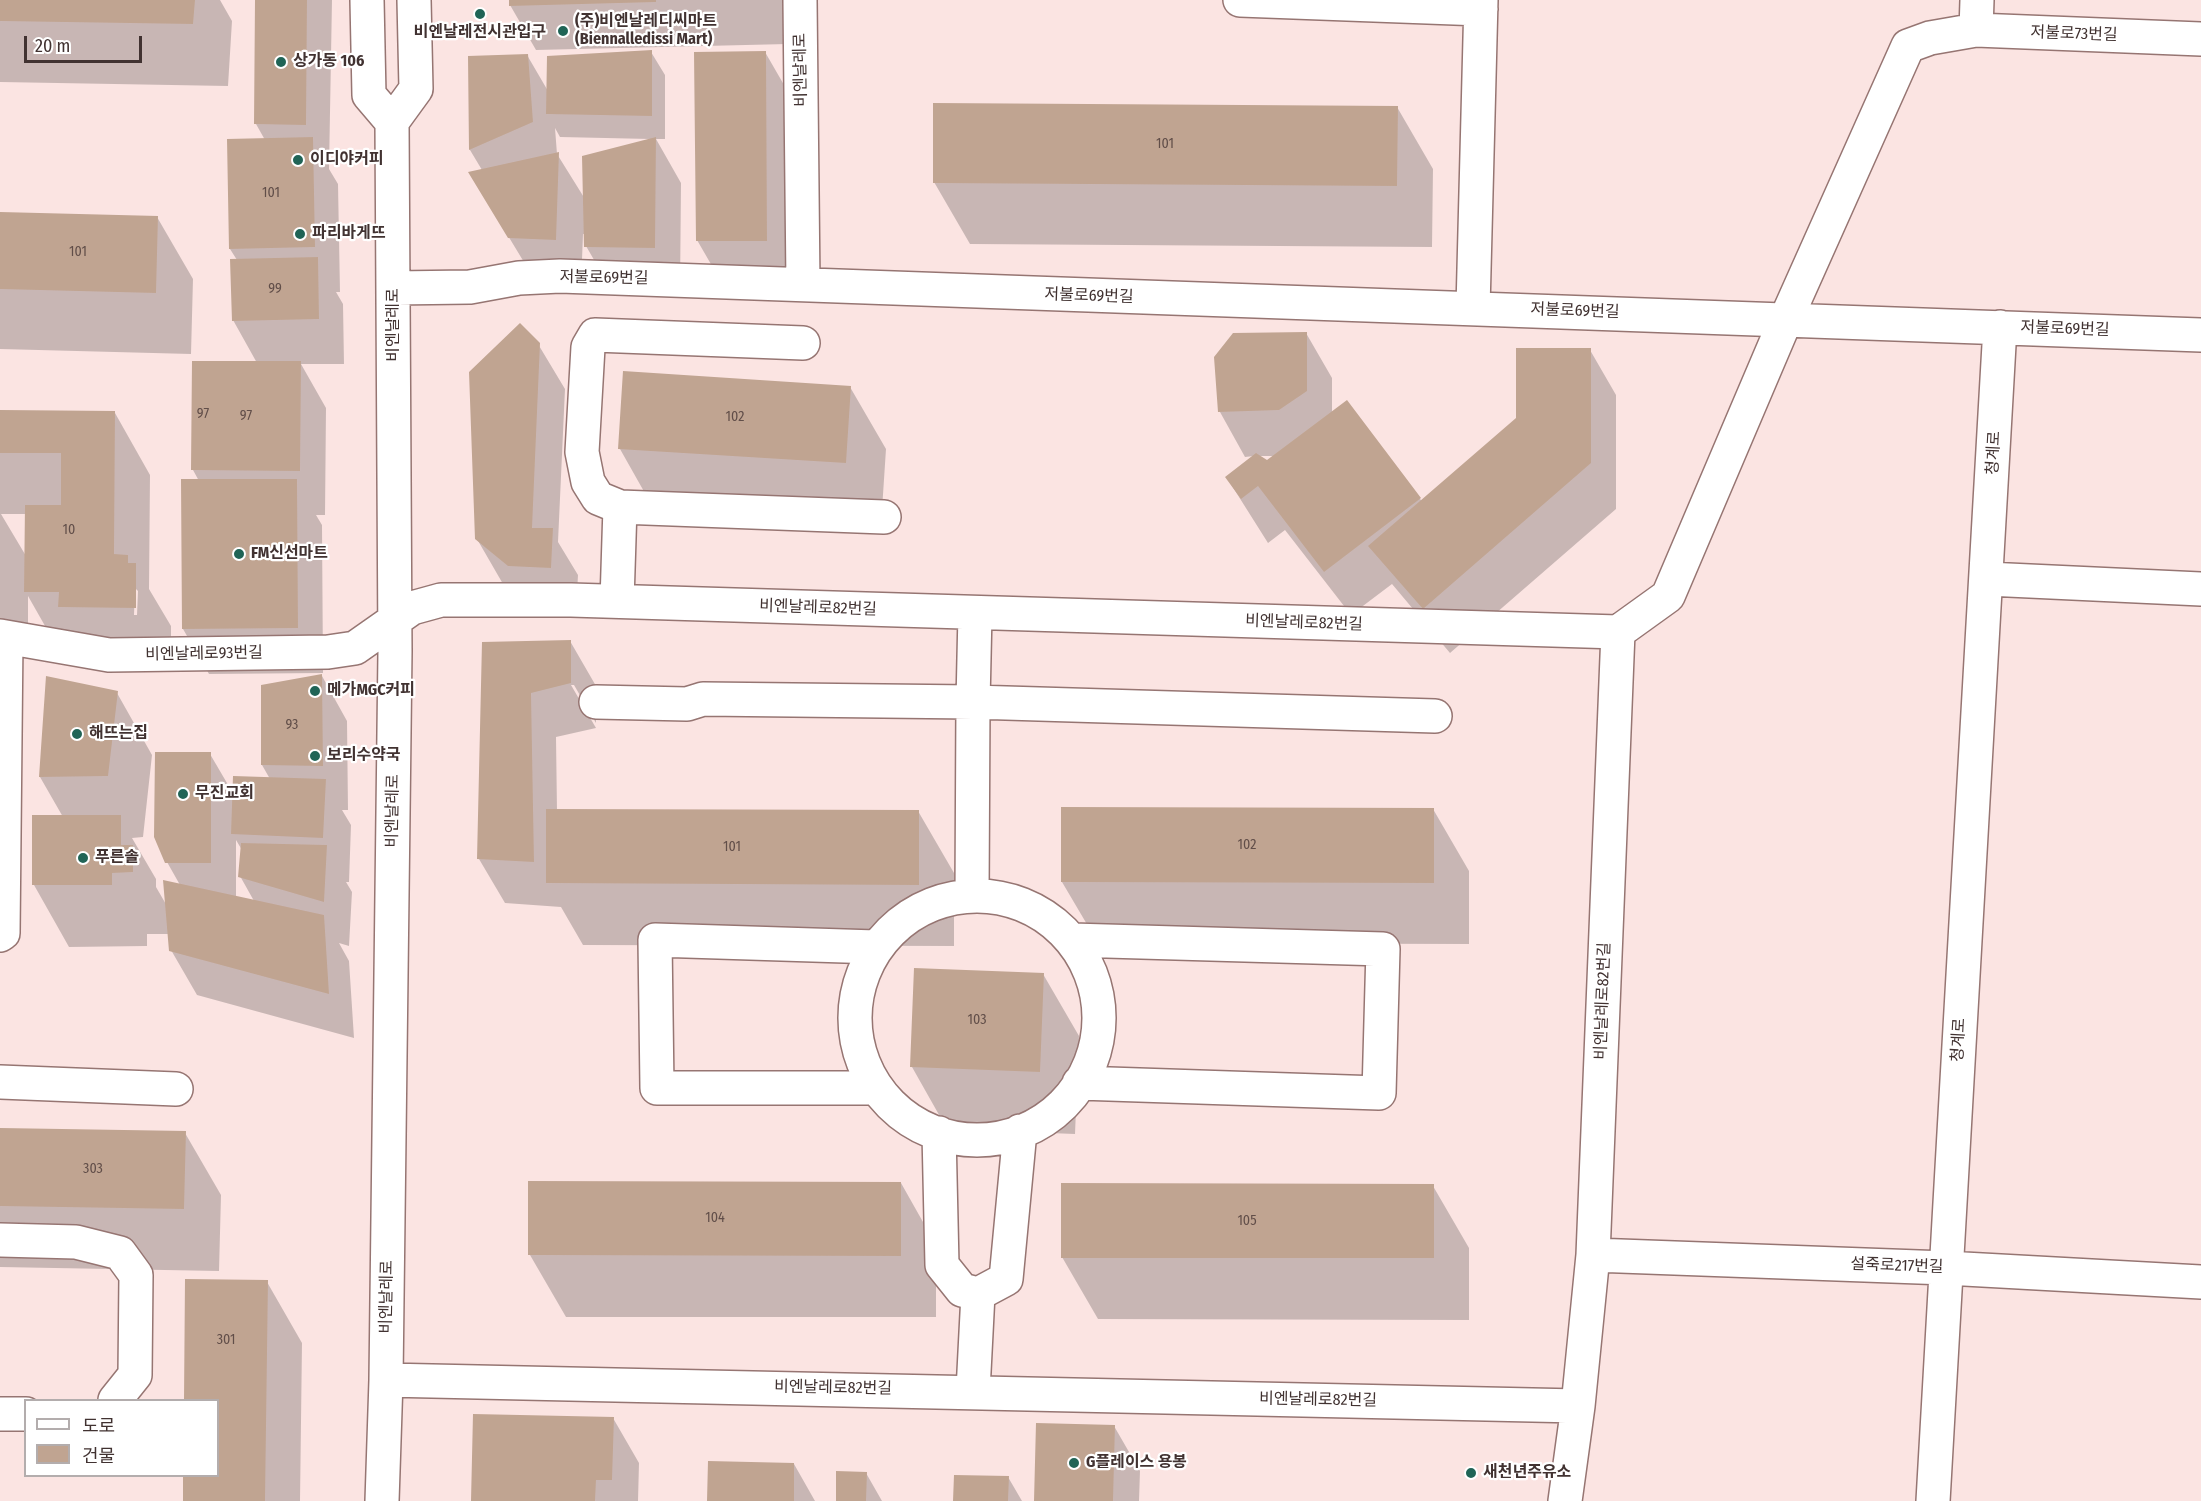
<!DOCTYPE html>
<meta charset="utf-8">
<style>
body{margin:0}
#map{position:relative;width:2201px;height:1501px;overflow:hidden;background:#fbe4e2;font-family:"Fira Sans Condensed","Noto Sans KR",sans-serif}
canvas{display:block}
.legend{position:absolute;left:24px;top:1399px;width:195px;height:78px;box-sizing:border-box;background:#fff;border:2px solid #b3adad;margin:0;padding:8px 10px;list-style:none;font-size:18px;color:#413231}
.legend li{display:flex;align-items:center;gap:12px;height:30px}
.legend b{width:30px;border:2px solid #b3adad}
.scale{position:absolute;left:24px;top:36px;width:118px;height:27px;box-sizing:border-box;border:3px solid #413231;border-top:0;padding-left:8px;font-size:18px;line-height:21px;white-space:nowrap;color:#413231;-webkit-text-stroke:4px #fff;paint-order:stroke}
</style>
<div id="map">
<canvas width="2201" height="1501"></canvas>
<ul class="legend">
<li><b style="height:8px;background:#fff"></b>도로</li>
<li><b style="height:16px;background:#c0a491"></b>건물</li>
</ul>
<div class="scale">20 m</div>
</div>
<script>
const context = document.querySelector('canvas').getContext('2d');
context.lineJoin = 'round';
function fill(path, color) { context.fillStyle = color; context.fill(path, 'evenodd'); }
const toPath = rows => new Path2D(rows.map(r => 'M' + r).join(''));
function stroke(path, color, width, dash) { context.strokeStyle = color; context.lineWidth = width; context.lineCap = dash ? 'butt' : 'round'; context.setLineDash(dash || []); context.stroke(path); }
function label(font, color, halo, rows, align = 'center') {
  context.font = font + ' "Fira Sans Condensed","Noto Sans KR",sans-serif'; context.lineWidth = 4.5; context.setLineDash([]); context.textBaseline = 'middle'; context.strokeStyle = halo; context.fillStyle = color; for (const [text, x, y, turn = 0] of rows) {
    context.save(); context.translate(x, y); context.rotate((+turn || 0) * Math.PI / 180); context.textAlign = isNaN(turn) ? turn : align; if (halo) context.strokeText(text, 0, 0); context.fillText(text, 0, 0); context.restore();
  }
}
fill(toPath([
 [0,0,220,0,232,21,228,86,0,82],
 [256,0,332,0,329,169,338,184,340,292,336,292,343,304,344,364,301,364,326,408,325,515,316,515,322,525,323,673,209,674,183,629,199,481,193,470,257,363,233,320,237,260,230,249,265,140,256,124],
 [510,0,787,0,788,44,536,50,510,5],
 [651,52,665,75,665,139,656,139,681,183,680,292,612,291,586,246,585,234,583,234,581,285,536,282,470,173,482,170,470,150,469,58,527,55,548,91],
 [555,128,560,137,650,139,585,199,557,154],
 [765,52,791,97,792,285,723,285,697,240],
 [1397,107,1433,169,1432,247,970,244,934,182],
 [0,213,157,217,193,279,191,354,0,349],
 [1306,333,1332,378,1332,413,1422,501,1517,418,1590,350,1616,395,1616,509,1450,653,1392,584,1351,615,1285,530,1268,543,1227,478,1254,456,1245,457,1220,412,1215,358],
 [1259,456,1275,456,1267,462],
 [538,344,565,389,558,542,578,575,576,612,503,584,477,539],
 [850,387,886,449,881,525,655,511,620,449],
 [0,412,115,413,150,475,149,589,171,626,171,669,61,654,28,596,28,640,0,640],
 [1,514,26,514,26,556],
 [135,588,138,591,137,615,134,615],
 [570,641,596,686,596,723,574,685,571,685,596,728,556,737,557,811,918,811,954,873,954,946,583,945,561,907,505,903,479,859,484,643],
 [322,676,347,721,348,810,342,810,351,825,349,882,346,882,352,892,349,946,339,943,349,961,354,1038,197,995,171,950,169,934,147,934,147,946,69,947,34,885,63,817,40,777,117,693,152,755,143,837,132,838,156,879,156,887,167,906,180,885,167,862,210,754,234,795,270,779,262,765],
 [236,840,242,850,240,876,254,901,236,897],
 [1433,809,1469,871,1469,944,1098,943,1062,882],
 [1043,974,1079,1036,1075,1134,947,1129,912,1067],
 [0,1130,185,1133,221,1195,219,1271,0,1267],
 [901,1183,936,1245,936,1317,566,1317,530,1255],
 [1433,1186,1469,1248,1469,1320,1098,1319,1062,1257],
 [187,1280,267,1282,302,1343,300,1501,184,1501,184,1476,218,1476,218,1400,185,1400],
 [613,1418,639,1463,638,1501,473,1501],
 [1114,1426,1140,1471,1139,1501,1036,1501],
 [794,1464,815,1501,709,1501],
 [866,1473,882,1501,837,1501],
 [1008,1477,1022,1501,954,1501]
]), '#0003');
fill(toPath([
 [0,0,195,0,193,24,0,21],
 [255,0,307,0,306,125,254,124],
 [509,0,656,0,656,2,509,6],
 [652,50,652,116,546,114,547,56],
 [766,51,767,241,696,241,694,52],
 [528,54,533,122,469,150,468,56],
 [933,103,1398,106,1397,186,933,183],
 [313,137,315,247,229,249,227,139],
 [656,137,655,248,584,247,582,156],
 [559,152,556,240,508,238,468,172],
 [0,212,158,216,156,293,0,289],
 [318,257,319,319,232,321,230,259],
 [520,323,540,343,532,528,553,528,551,568,508,566,475,539,469,372],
 [1307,332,1307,391,1279,410,1218,412,1214,357,1233,333],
 [1516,348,1591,348,1591,463,1423,609,1368,546,1516,418],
 [192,361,301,361,300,471,191,470],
 [623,371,851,386,846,463,618,449],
 [1347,400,1421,498,1324,572,1258,486,1241,499,1225,477,1256,453,1267,460],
 [0,410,115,411,114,554,128,555,128,563,136,563,136,608,58,607,59,592,24,592,25,505,61,505,61,453,0,453],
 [181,479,297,479,298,628,182,629],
 [571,640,571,683,531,693,534,862,477,859,482,642],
 [322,674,323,766,261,765,261,685],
 [46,676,118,691,108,776,39,777],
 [155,752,211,752,211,863,165,863,154,837],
 [233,776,326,779,323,838,231,834],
 [1061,807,1434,808,1434,883,1061,882],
 [546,809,919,810,919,885,546,883],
 [32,815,121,815,121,845,133,845,133,872,112,873,112,885,32,885],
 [241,843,327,845,324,902,238,877],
 [163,880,324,915,329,994,169,951],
 [914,968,1044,973,1040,1072,910,1067],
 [0,1128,186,1131,184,1209,0,1206],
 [528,1181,901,1182,901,1256,528,1255],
 [1061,1183,1434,1184,1434,1258,1061,1258],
 [185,1279,268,1280,265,1501,183,1501,183,1476,218,1476,218,1400,184,1400],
 [473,1414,614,1417,612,1480,596,1480,595,1501,471,1501],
 [1036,1423,1115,1425,1113,1501,1034,1501],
 [708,1461,794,1463,794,1501,707,1501],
 [836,1471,867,1472,866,1501,836,1501],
 [954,1475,1009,1476,1008,1501,953,1501]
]), '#c0a491');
const minor = toPath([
 [367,0,369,95,392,122],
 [800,0,803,284],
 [1240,0,1481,9],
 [1976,30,1977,0],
 [393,288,470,287,519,278,560,276,2201,335],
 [1473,308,1481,0],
 [620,507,884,517],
 [1987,579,2201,589],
 [617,601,620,507,598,498,588,482,582,452,588,347,595,335,803,343],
 [1618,632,1668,596,1786,319,1908,46,1930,38,1976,30,2201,39],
 [0,636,109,655,328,652,355,648,412,608,441,600,571,600,1618,632,1593,1255,1578,1406,386,1380],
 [596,702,687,704,703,699,973,702,975,613],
 [972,896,973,702,1435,716],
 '855 1018a122 122 0 1 1 244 0a122 122 0 1 1-244 0Z',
 [0,935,3,933,6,638],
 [1072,940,1383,949,1379,1093,1079,1083],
 [876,947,655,940,657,1088,877,1088],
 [0,1082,176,1089],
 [939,1133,942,1265,962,1290,978,1294,1006,1279,1020,1131],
 [0,1240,76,1242,120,1253,136,1275,135,1375,115,1400],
 [1593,1255,1946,1268,2201,1282],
 [973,1391,978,1294],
 [0,1414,26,1414],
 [382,1501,386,1380,395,651,392,122,416,89,414,0],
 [1565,1501,1578,1406],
 [1933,1501,2000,327]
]);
stroke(minor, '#967572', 36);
stroke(minor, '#fff', 33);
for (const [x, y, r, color] of [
 [480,14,6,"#206456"],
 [563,31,6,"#206456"],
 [281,62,6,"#206456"],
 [298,160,6,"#206456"],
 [300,234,6,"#206456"],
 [239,554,6,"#206456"],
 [315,691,6,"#206456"],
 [77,734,6,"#206456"],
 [315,756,6,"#206456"],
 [183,794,6,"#206456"],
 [83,858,6,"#206456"],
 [1074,1463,6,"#206456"],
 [1471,1473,6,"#206456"]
]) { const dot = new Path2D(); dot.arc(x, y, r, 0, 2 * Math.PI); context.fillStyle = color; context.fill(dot); stroke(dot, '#fff', 2); }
label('14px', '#614e49', null, [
 ["101",1165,144],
 ["101",271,193],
 ["101",78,252],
 ["99",275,289],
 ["97",203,414],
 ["97",246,416],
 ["102",735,417],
 ["10",69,530],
 ["93",292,725],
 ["102",1247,845],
 ["101",732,847],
 ["103",977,1020],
 ["303",93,1169],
 ["104",715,1218],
 ["105",1247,1221],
 ["301",226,1340]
]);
label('bold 16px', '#413231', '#fff', [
 ["(주)비엔날레디씨마트",575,22],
 ["(Biennalledissi Mart)",575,40],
 ["비엔날레전시관입구",480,33,"center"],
 ["상가동 106",293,62],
 ["이디야커피",310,160],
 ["파리바게뜨",312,234],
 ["FM신선마트",251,554],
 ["메가MGC커피",327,691],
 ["해뜨는집",89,734],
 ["보리수약국",327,756],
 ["무진교회",195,794],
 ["푸른솔",95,858],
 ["G플레이스 용봉",1086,1463],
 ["새천년주유소",1483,1473]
], 'left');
label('16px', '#413231', '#fff', [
 ["저불로73번길",2074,34,2],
 ["비엔날레로",801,70,-91],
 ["저불로69번길",604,278,1],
 ["저불로69번길",1089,296,2],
 ["저불로69번길",1575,311,2],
 ["비엔날레로",394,325,-90],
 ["저불로69번길",2065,329,2],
 ["청계로",1994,453,-87],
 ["비엔날레로82번길",818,608,2],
 ["비엔날레로82번길",1304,623,2],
 ["비엔날레로93번길",204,654,-1],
 ["비엔날레로",393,811,-89],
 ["비엔날레로82번길",1603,1001,-88],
 ["청계로",1959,1040,-87],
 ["설죽로217번길",1897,1266,2],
 ["비엔날레로",387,1297,-89],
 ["비엔날레로82번길",833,1388,1],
 ["비엔날레로82번길",1318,1400,1]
]);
</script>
